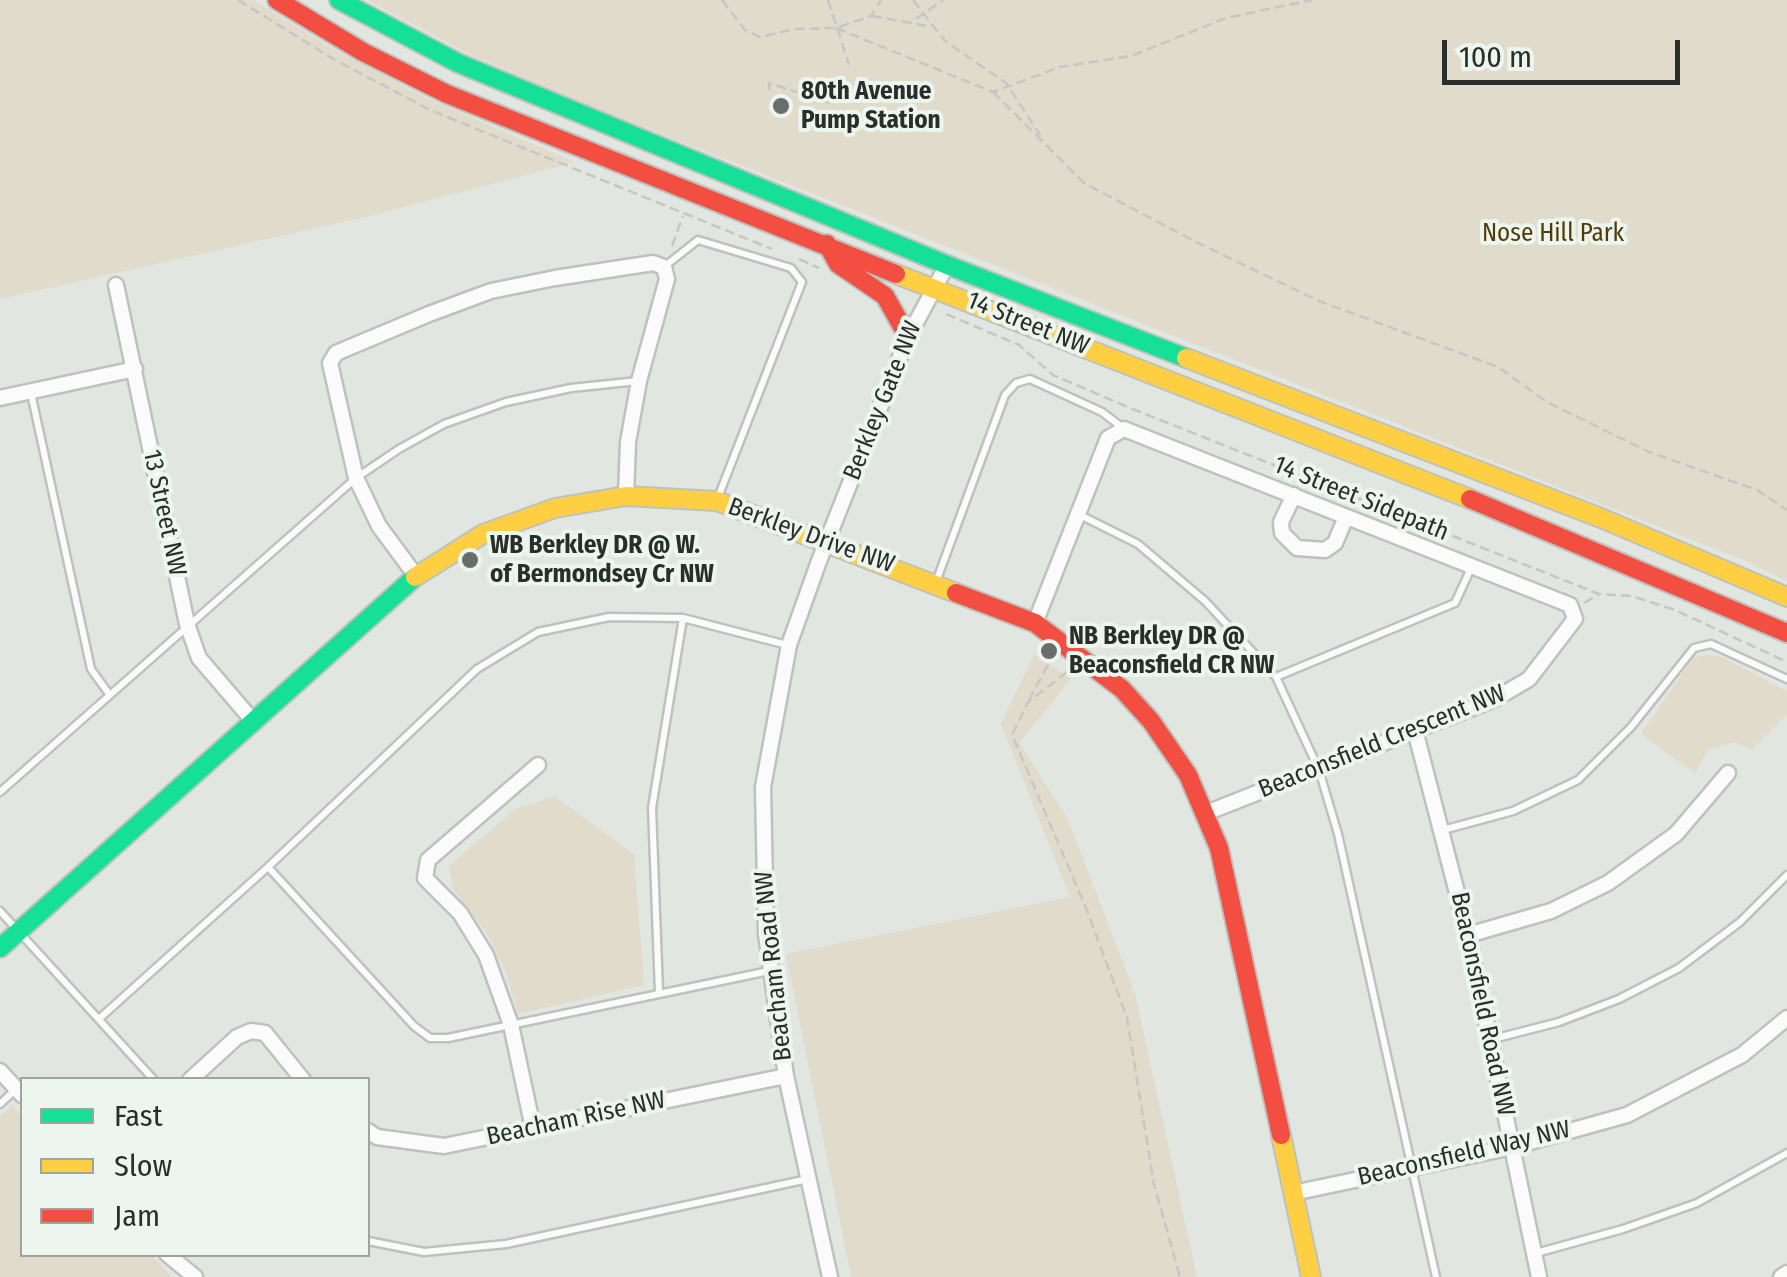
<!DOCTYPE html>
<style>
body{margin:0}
#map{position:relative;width:1787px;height:1277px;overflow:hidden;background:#e1e6e1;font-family:"Fira Sans Condensed",sans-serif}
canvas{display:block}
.legend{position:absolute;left:20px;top:1077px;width:350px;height:180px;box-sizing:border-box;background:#ecf5ee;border:2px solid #9ea5a0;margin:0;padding:12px 18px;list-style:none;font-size:30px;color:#2a2e2b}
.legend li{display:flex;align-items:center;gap:20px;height:50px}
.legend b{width:50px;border:2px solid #9ea5a0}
.scale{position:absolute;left:1442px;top:40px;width:238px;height:45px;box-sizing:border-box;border:5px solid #2a2e2b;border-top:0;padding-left:12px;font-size:30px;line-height:35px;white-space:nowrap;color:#2a2e2b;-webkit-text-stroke:8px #ecf5ee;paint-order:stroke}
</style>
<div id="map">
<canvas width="1787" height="1277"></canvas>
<ul class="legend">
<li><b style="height:12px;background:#16e098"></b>Fast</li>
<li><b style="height:12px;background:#ffcf43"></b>Slow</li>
<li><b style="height:12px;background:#f24e42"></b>Jam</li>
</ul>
<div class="scale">100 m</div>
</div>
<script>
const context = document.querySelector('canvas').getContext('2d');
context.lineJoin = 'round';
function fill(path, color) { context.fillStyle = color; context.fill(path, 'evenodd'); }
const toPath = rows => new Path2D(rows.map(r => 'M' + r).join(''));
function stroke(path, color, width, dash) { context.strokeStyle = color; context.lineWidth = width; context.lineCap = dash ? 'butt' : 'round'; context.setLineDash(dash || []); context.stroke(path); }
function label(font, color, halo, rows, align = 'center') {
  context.font = font + ' "Fira Sans Condensed",sans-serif'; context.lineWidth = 8; context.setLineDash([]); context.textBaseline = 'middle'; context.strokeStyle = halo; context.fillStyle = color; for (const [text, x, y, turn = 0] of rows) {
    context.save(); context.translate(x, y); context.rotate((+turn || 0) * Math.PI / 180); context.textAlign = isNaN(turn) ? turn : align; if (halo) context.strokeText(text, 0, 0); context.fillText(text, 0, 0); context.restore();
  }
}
fill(toPath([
 [0,0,253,0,335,50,431,100,575,162,374,215,0,299],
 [367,0,1787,0,1787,581,1746,561,570,98,463,51],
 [1034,654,1071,679,1019,743,1067,817,1135,994,1197,1277,851,1277,786,954,1070,897,1001,724],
 [1705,655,1720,656,1787,691,1787,714,1752,749,1734,742,1708,750,1695,773,1641,734,1693,658],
 [554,796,634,854,644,985,518,1014,505,970,486,932,453,889,449,866,514,810],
 [12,1105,22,1117,22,1254,151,1255,172,1277,0,1277,0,1116]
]), '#e0dbca');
const lane = toPath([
 [665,266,698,240,791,268,802,282,717,500],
 [31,393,91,669,109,694],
 [1080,515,1138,544,1205,601,1276,677,1319,770,1338,834,1436,1277],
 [936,582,1005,395,1016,383,1030,379,1102,412,1123,428],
 [1276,677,1455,603,1472,566],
 [0,792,356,478,399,449,444,424,506,402,571,388,638,381],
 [1443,830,1513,811,1578,780,1631,727,1694,648,1711,644,1787,679],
 [268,867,414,1026,430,1038,448,1038,769,971],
 [0,911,154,1080],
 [659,992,652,808,683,618],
 [100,1018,268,867,477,669,538,632,609,617,683,618,787,645],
 [1493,1039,1559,1022,1619,999,1679,968,1740,922,1787,875],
 [0,1104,16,1089],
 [368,1241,424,1252,506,1244,808,1179],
 [1536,1253,1623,1229,1697,1203,1787,1153]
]);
const street = toPath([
 [116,285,187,624,199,658,253,721],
 [0,398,135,369],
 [1294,495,1281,522,1282,533,1297,548,1325,550,1335,543,1346,517],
 [416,576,379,526,356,478,330,363,336,353,429,314,491,291,555,278,653,263,664,267,667,279,639,381,628,442,626,496],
 [1035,623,1108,438,1124,429,1570,605,1575,619,1529,679,1495,699,1206,813],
 [1416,734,1468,935,1539,1277],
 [1468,935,1551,911,1608,883,1676,834,1728,773],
 [0,1071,22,1095],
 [190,1080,237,1037,251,1031,265,1033,303,1080],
 [533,1128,511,1025,486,955,460,913,425,878,428,860,538,765],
 [368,1131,377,1137,444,1146,786,1076],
 [1293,1193,1512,1147,1627,1115,1742,1055,1787,1018],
 [167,1254,195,1277],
 [830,1277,786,1076,766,934,763,787,789,645,819,561,908,337,947,265],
 [1781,1277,1787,1273]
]);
const fast = toPath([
 [339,0,458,63,947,265,1186,358],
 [0,948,415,577]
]);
const slow = toPath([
 [896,274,1470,499],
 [1186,358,1601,518,1787,597],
 [415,577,483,534,555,508,626,496,717,501,956,593],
 [1281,1135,1311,1277]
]);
const jam = toPath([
 [277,0,363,52,447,94,896,274],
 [827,244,838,264,885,296,908,337],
 [1470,499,1787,633],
 [956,593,1035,623,1122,689,1151,721,1188,775,1219,848,1281,1135]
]);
stroke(lane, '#bec2bf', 11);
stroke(street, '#bec2bf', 19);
stroke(fast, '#bec2bf', 22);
stroke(slow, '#bec2bf', 22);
stroke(jam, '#bec2bf', 22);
stroke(toPath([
 [238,0,335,60,430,110,772,249],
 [722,0,745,30,760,37,794,29,836,28,871,16,881,0],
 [828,0,849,65],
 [913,0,945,41,1006,83,1040,135],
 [872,16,928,26],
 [916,19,943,0],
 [836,28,993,92,1060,67,1131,56,1226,18,1312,0],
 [769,90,769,83,832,104],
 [993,92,1084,183,1198,243,1319,301,1498,367,1547,402,1649,452,1757,490,1787,510],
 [672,246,683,216],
 [799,259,819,268],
 [946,314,1019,345,1053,375,1130,408,1599,594,1632,596,1675,610,1787,662],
 [1584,603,1598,595],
 [1067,672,1028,702,1012,735,1086,908,1127,1018,1154,1184,1180,1277],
 [1029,700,1050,661]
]), '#c6c6c6', 2.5, [10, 5]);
stroke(lane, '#fafbfa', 6);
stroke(street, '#fafbfa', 14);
stroke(fast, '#16e098', 18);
stroke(slow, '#ffcf43', 18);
stroke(jam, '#f24e42', 18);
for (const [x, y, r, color] of [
 [781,106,10,"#6a6e6b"],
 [470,560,10,"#6a6e6b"],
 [1049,651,10,"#6a6e6b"]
]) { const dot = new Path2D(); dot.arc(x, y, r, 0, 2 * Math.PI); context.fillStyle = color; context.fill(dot); stroke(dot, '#ecf5ee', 4); }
label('bold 25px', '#2a2e2b', '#ecf5ee', [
 ["80th Avenue",801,92],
 ["Pump Station",801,121],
 ["WB Berkley DR @ W.",490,546],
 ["of Bermondsey Cr NW",490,575],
 ["NB Berkley DR @",1069,637],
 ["Beaconsfield CR NW",1069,666]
], 'left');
label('25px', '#503a05', '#ecf5ee', [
 ["Nose Hill Park",1553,234]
]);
label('25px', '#2a2e2b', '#ecf5ee', [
 ["14 Street NW",1028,324,22],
 ["Berkley Gate NW",883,401,-68],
 ["14 Street Sidepath",1361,499,22],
 ["13 Street NW",164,513,78],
 ["Berkley Drive NW",811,536,20],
 ["Beaconsfield Crescent NW",1382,742,-22],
 ["Beacham Road NW",774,966,-96],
 ["Beaconsfield Road NW",1482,1004,78],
 ["Beacham Rise NW",576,1119,-12],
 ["Beaconsfield Way NW",1464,1154,-13]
]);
</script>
